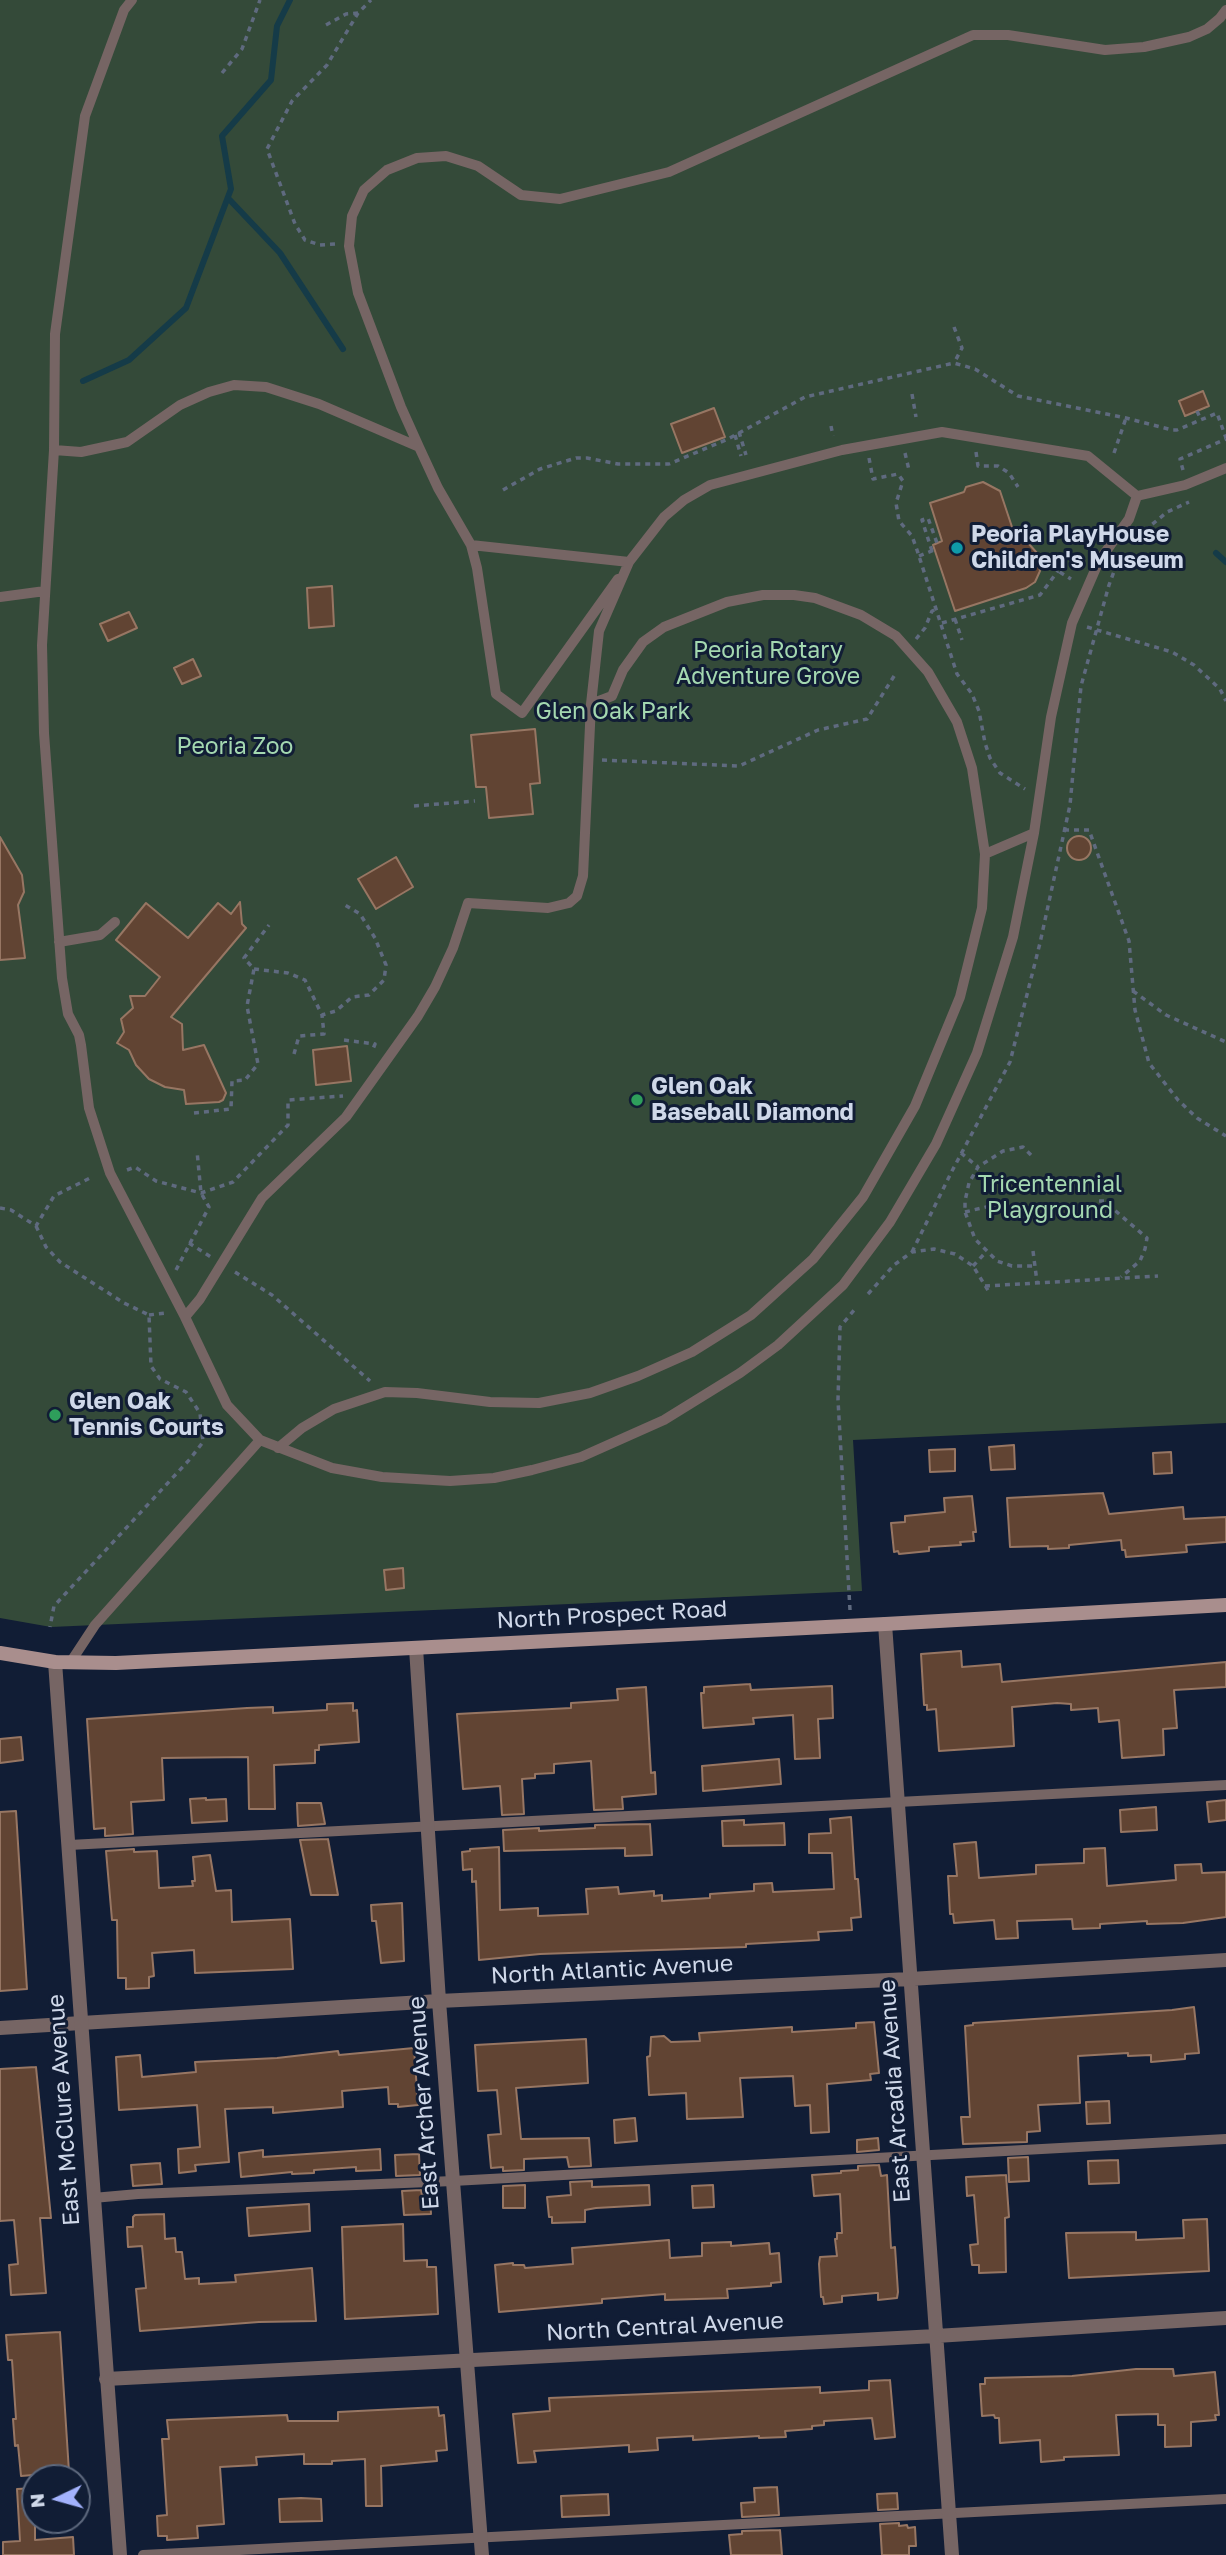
<!DOCTYPE html>
<style>
body{margin:0}
#map{position:relative;width:1226px;height:2555px;overflow:hidden;background:#111d35;font-family:"Golos Text",sans-serif}
canvas{display:block}
.north{position:absolute;left:21px;top:2464px;width:70px;height:70px;box-sizing:border-box;background:#111d35;border:2px solid #5d687d;border-radius:50%;rotate:265deg;font-size:19px;font-weight:700;line-height:28px;text-align:center;color:#cfd8e9}
.north::after{content:'';display:block;margin:auto;width:24px;height:32px;background:#a3b2fd;clip-path:polygon(50% 0,100% 100%,50% 72%,0 100%)}
</style>
<div id="map">
<canvas width="1226" height="2555"></canvas>
<div class="north">N</div>
</div>
<script>
const context = document.querySelector('canvas').getContext('2d');
context.lineJoin = 'round';
function fill(path, color) { context.fillStyle = color; context.fill(path, 'evenodd'); }
const toPath = rows => new Path2D(rows.map(r => 'M' + r).join(''));
function stroke(path, color, width, dash) { context.strokeStyle = color; context.lineWidth = width; context.lineCap = dash ? 'butt' : 'round'; context.setLineDash(dash || []); context.stroke(path); }
function label(font, color, halo, rows, align = 'center') {
  context.font = font + ' "Golos Text",sans-serif'; context.lineWidth = 6; context.setLineDash([]); context.textBaseline = 'middle'; context.strokeStyle = halo; context.fillStyle = color; for (const [text, x, y, turn = 0] of rows) {
    context.save(); context.translate(x, y); context.rotate((+turn || 0) * Math.PI / 180); context.textAlign = isNaN(turn) ? turn : align; if (halo) context.strokeText(text, 0, 0); context.fillText(text, 0, 0); context.restore();
  }
}
fill(toPath([
 [0,0,1226,0,1226,1423,853,1440,862,1591,51,1627,0,1618]
]), '#344a39');
stroke(toPath([
 [228,198,280,253,343,349],
 [83,381,129,360,186,308,231,189,222,136,271,80,277,26,290,0],
 [1216,553,1226,562]
]), '#153b48', 6);
const building = toPath([
 [1203,391,1209,406,1185,416,1179,401,1203,391],
 [714,408,725,437,682,453,671,424,714,408],
 [983,482,1000,491,1016,539,1029,544,1037,553,1040,571,1035,582,1026,588,955,611,933,545,942,541,930,503,964,492,966,487,983,482],
 [332,586,334,626,309,628,307,588,332,586],
 [129,612,137,628,108,641,100,624,129,612],
 [193,659,201,676,182,684,174,668,193,659],
 [535,729,540,783,530,784,533,814,489,818,486,787,476,787,471,735,535,729],
 '1067 848a12 12 0 1 1 24 0a12 12 0 1 1-24 0Z',
 [0,837,22,875,24,892,18,905,25,958,0,960,0,837],
 [396,857,413,887,376,909,358,879,396,857],
 [240,902,242,924,246,928,171,1017,182,1024,183,1050,204,1045,226,1093,223,1100,219,1102,186,1104,184,1090,165,1087,149,1079,136,1065,129,1050,117,1043,124,1032,121,1019,133,1008,130,996,145,996,160,977,116,940,146,903,188,938,218,903,231,914,240,902],
 [347,1046,351,1081,316,1085,313,1050,347,1046],
 [1014,1445,1015,1469,991,1470,989,1447,1014,1445],
 [955,1449,955,1471,930,1472,929,1450,955,1449],
 [1171,1452,1172,1473,1154,1474,1153,1453,1171,1452],
 [1103,1493,1109,1514,1183,1507,1184,1519,1226,1517,1226,1542,1186,1545,1187,1552,1126,1557,1125,1550,1122,1550,1121,1540,1069,1545,1069,1548,1048,1549,1048,1546,1010,1547,1007,1498,1103,1493],
 [972,1496,976,1532,973,1532,974,1541,960,1542,961,1545,929,1547,929,1551,899,1554,898,1551,894,1552,891,1523,905,1522,905,1516,945,1512,944,1498,972,1496],
 [403,1568,404,1588,386,1590,384,1570,403,1568],
 [961,1651,962,1667,1000,1664,1002,1682,1226,1662,1226,1687,1174,1690,1177,1728,1163,1729,1164,1755,1122,1758,1119,1720,1099,1722,1098,1708,1071,1710,1071,1704,1057,1703,1012,1707,1014,1746,939,1751,936,1709,927,1710,927,1705,924,1705,921,1654,961,1651],
 [750,1684,751,1690,832,1686,833,1718,818,1719,820,1758,795,1759,793,1715,753,1718,754,1724,703,1728,701,1693,704,1693,704,1687,750,1684],
 [646,1687,651,1773,655,1772,656,1794,622,1797,623,1809,594,1810,591,1761,554,1764,554,1773,535,1774,535,1778,522,1779,524,1814,502,1815,500,1786,463,1789,457,1714,571,1708,571,1703,618,1700,617,1689,646,1687],
 [353,1703,353,1711,357,1710,359,1742,319,1745,319,1750,315,1750,315,1763,274,1765,275,1809,249,1809,248,1757,162,1758,164,1800,131,1802,133,1834,105,1836,105,1828,94,1829,87,1719,247,1708,273,1707,273,1713,327,1710,327,1704,353,1703],
 [21,1737,23,1760,0,1763,0,1739,21,1737],
 [779,1759,781,1784,703,1791,702,1766,779,1759],
 [206,1798,206,1800,226,1799,227,1821,192,1823,190,1799,206,1798],
 [1226,1800,1226,1820,1209,1822,1207,1802,1226,1800],
 [297,1803,321,1803,325,1824,298,1826,297,1803],
 [1156,1807,1157,1830,1121,1832,1120,1810,1156,1807],
 [16,1811,27,1989,0,1991,0,1812,16,1811],
 [851,1817,855,1879,858,1879,861,1917,851,1918,852,1930,818,1932,819,1940,746,1944,746,1947,540,1954,479,1960,476,1881,472,1882,472,1869,463,1870,462,1852,470,1851,470,1849,499,1847,500,1910,538,1908,538,1916,588,1914,586,1889,618,1887,619,1894,654,1891,654,1896,662,1895,662,1901,710,1898,710,1894,754,1891,754,1884,772,1883,773,1892,834,1889,832,1853,809,1853,809,1834,831,1833,830,1819,851,1817],
 [744,1820,744,1825,784,1823,785,1845,723,1846,722,1821,744,1820],
 [650,1824,652,1855,625,1856,625,1848,504,1851,503,1830,539,1828,539,1831,595,1828,595,1825,650,1824],
 [328,1839,338,1895,311,1895,300,1840,328,1839],
 [976,1842,979,1878,1036,1874,1036,1865,1084,1863,1084,1849,1105,1848,1107,1886,1176,1880,1175,1865,1201,1864,1202,1873,1226,1872,1226,1917,1183,1923,1147,1924,1147,1921,1100,1924,1100,1928,1073,1929,1072,1919,1017,1921,1018,1938,996,1939,994,1920,954,1923,953,1914,950,1914,948,1876,957,1876,954,1844,976,1842],
 [134,1849,134,1852,157,1851,159,1888,193,1886,192,1881,195,1881,193,1857,210,1855,216,1891,231,1890,232,1922,290,1919,293,1969,195,1973,194,1950,152,1953,154,1976,149,1977,149,1988,126,1989,126,1978,118,1978,117,1920,112,1920,106,1851,134,1849],
 [402,1903,404,1961,381,1963,376,1921,372,1921,371,1905,402,1903],
 [1194,2007,1199,2053,1185,2054,1185,2059,1151,2062,1151,2055,1128,2056,1128,2053,1078,2056,1080,2103,1038,2105,1040,2131,1027,2132,1027,2142,963,2144,961,2117,970,2117,965,2026,973,2025,973,2023,1172,2010,1194,2007],
 [874,2022,879,2073,870,2074,871,2080,827,2084,829,2132,811,2133,810,2105,795,2106,793,2076,740,2078,743,2117,687,2119,686,2093,649,2095,647,2057,650,2056,651,2037,664,2036,671,2042,700,2041,699,2033,792,2027,792,2032,856,2028,856,2023,874,2022],
 [586,2039,588,2083,516,2088,521,2139,589,2138,591,2166,569,2167,567,2157,524,2159,524,2170,503,2171,503,2167,491,2168,488,2135,501,2134,497,2090,478,2091,475,2045,586,2039],
 [414,2048,418,2105,398,2107,398,2104,389,2104,388,2087,342,2091,343,2107,273,2113,273,2107,225,2109,229,2162,195,2165,196,2171,179,2173,178,2149,200,2147,197,2105,119,2110,116,2057,140,2055,142,2077,196,2072,195,2062,277,2058,338,2051,339,2055,414,2048],
 [36,2067,51,2218,40,2218,46,2293,11,2295,9,2265,18,2264,14,2220,0,2221,0,2069,36,2067],
 [1109,2101,1110,2123,1087,2124,1086,2102,1109,2101],
 [635,2118,637,2141,615,2143,614,2120,635,2118],
 [878,2138,879,2150,857,2152,857,2140,878,2138],
 [380,2149,381,2170,356,2171,356,2167,314,2170,314,2173,292,2174,292,2172,241,2177,239,2153,263,2150,263,2157,380,2149],
 [419,2154,420,2175,396,2176,395,2155,419,2154],
 [1028,2157,1029,2181,1009,2182,1008,2158,1028,2157],
 [1118,2160,1119,2183,1089,2184,1088,2161,1118,2160],
 [160,2163,162,2184,133,2186,131,2165,160,2163],
 [879,2165,881,2176,887,2175,891,2248,895,2247,898,2292,897,2298,878,2300,878,2293,876,2293,842,2296,842,2302,824,2304,823,2297,821,2297,819,2264,820,2257,837,2256,835,2239,837,2239,837,2233,842,2233,840,2194,814,2196,812,2175,841,2173,841,2171,858,2170,858,2166,879,2165],
 [1006,2175,1009,2217,1005,2218,1006,2272,979,2273,979,2265,972,2265,970,2245,978,2244,974,2195,967,2196,966,2177,1006,2175],
 [592,2181,592,2187,649,2185,650,2205,596,2208,585,2210,585,2222,552,2223,552,2217,549,2217,547,2197,571,2195,570,2182,592,2181],
 [525,2185,525,2208,503,2208,503,2186,525,2185],
 [713,2185,714,2207,693,2208,692,2186,713,2185],
 [421,2190,422,2195,430,2195,431,2214,404,2215,402,2191,421,2190],
 [309,2204,310,2231,249,2236,247,2208,309,2204],
 [164,2214,165,2239,175,2238,176,2252,182,2252,185,2279,199,2278,199,2284,236,2282,235,2275,312,2268,316,2321,259,2322,140,2331,136,2289,146,2288,142,2246,128,2247,127,2227,133,2227,133,2217,135,2215,164,2214],
 [1207,2219,1209,2271,1069,2278,1066,2233,1136,2232,1136,2240,1184,2238,1183,2220,1207,2219],
 [403,2224,404,2261,427,2260,427,2267,436,2267,438,2314,345,2319,342,2227,403,2224],
 [669,2240,670,2258,702,2256,702,2243,731,2242,731,2246,769,2243,770,2254,779,2253,781,2282,771,2283,771,2286,727,2289,728,2298,665,2300,665,2294,602,2299,602,2303,499,2312,495,2265,513,2263,513,2265,524,2265,525,2268,573,2264,572,2248,669,2240],
 [60,2332,69,2472,21,2476,18,2445,15,2446,13,2419,16,2419,12,2360,8,2360,6,2335,60,2332],
 [1136,2369,1173,2369,1174,2376,1215,2372,1219,2415,1215,2415,1216,2420,1191,2422,1191,2446,1165,2447,1165,2425,1158,2425,1158,2414,1116,2415,1119,2455,1064,2457,1064,2460,1041,2462,1040,2440,1000,2443,999,2418,995,2418,994,2415,982,2416,980,2384,985,2384,985,2378,1072,2376,1136,2369],
 [890,2380,895,2437,875,2439,872,2418,824,2421,824,2425,812,2426,812,2429,785,2431,786,2437,759,2438,759,2436,693,2440,693,2436,657,2438,658,2450,629,2452,629,2445,534,2451,536,2462,518,2463,513,2414,550,2411,549,2398,820,2387,820,2393,869,2390,869,2381,890,2380],
 [438,2407,439,2416,444,2415,447,2450,436,2451,437,2461,381,2466,382,2506,366,2506,365,2459,332,2461,332,2464,304,2464,304,2454,256,2457,257,2465,220,2467,224,2524,197,2526,198,2538,167,2540,167,2536,158,2536,157,2516,167,2515,162,2439,169,2439,167,2420,287,2415,288,2421,338,2421,338,2412,438,2407],
 [777,2487,779,2515,742,2517,741,2503,755,2502,754,2488,777,2487],
 [35,2488,35,2540,73,2537,74,2555,3,2555,3,2542,20,2541,17,2489,35,2488],
 [897,2493,898,2509,878,2510,877,2494,897,2493],
 [608,2494,609,2515,562,2517,561,2496,608,2494],
 [301,2498,321,2499,322,2521,280,2522,279,2499,301,2498],
 [899,2523,899,2526,907,2525,908,2528,915,2527,916,2546,909,2546,909,2555,882,2555,880,2524,899,2523],
 [780,2530,782,2555,731,2555,729,2535,742,2534,742,2531,780,2530]
]);
fill(building, '#614433');
stroke(building, '#977663', 2);
stroke(toPath([
 [326,25,346,14,358,13],
 [222,73,242,49,260,0],
 [335,244,320,245,305,240,295,224,267,149,292,101,327,65,358,13,371,0],
 [954,327,962,348,954,363],
 [912,394,916,417],
 [1197,411,1201,420],
 [831,426,833,436],
 [739,432,746,455],
 [735,435,741,456],
 [976,452,978,466,998,466,1009,473,1018,487],
 [905,453,909,470],
 [1114,453,1126,418],
 [869,458,873,479,898,474,903,481,896,503,899,521,912,536,917,550,957,674,972,694,979,711,985,743,990,758,1000,773,1025,789],
 [1183,470,1180,459,1226,439],
 [503,490,540,469,576,458,587,458,618,464,669,464,728,439,805,397,954,363,975,369,1018,396,1126,418,1172,430,1177,430,1217,413,1226,438],
 [1137,537,1167,512,1189,502],
 [932,551,922,520,928,518,937,543],
 [1052,554,1058,571,1071,579],
 [919,556,934,550],
 [955,619,962,640],
 [942,623,1040,595,1058,571],
 [1087,627,1172,652,1194,665,1220,689,1226,701],
 [916,639,925,628,932,611,937,609],
 [602,760,739,766,818,730,867,719,896,673],
 [414,806,475,801],
 [1064,830,1089,830,1129,941,1135,1010,1149,1063,1178,1100,1197,1118,1226,1136],
 [254,969,288,973,305,980,322,1015,336,1011,352,997,369,995,384,980,386,965,375,938,360,914,345,905],
 [1133,991,1166,1015,1226,1042],
 [344,1040,375,1044,373,1049],
 [294,1054,299,1036,324,1034,322,1015],
 [194,1113,231,1109,232,1081,245,1080,258,1064,247,1006,254,969,244,958,269,925],
 [961,1153,978,1167],
 [1031,1155,1023,1147,1003,1151,978,1167,969,1183,965,1201,965,1212,975,1239,997,1261,1012,1266,1035,1266],
 [127,1170,135,1167,156,1181,201,1193,233,1182,288,1125,288,1100,343,1096],
 [1099,1201,1104,1201,1147,1238,1145,1249,1140,1261,1121,1277],
 [0,1208,11,1210,36,1226,54,1196,92,1177],
 [965,1212,990,1206],
 [36,1226,46,1247,60,1262,124,1303,149,1315,151,1366,160,1379,186,1392,200,1413,203,1442,190,1459,54,1606,50,1627],
 [189,1243,211,1257],
 [1033,1251,1037,1282],
 [912,1252,952,1171,1010,1062,1040,943,1070,805,1081,686,1109,585,1116,566],
 [973,1266,986,1252],
 [176,1270,209,1207,201,1193,197,1151],
 [235,1272,272,1295,370,1381],
 [985,1286,1158,1276],
 [868,1294,894,1265,912,1252,934,1249,955,1254,973,1266,989,1292],
 [149,1315,165,1313],
 [850,1610,838,1400,840,1327,855,1309]
]), '#5f6a7f', 3.5, [5, 5]);
stroke(toPath([
 [132,0,124,10,85,116,55,334,54,450,42,645,44,733,62,978,68,1014,79,1035,81,1045,89,1108,110,1173,185,1317],
 [942,432,1088,456,1137,496,1129,519,1099,561,1072,623,1051,717,1034,833,1013,937,977,1053,936,1144,890,1222,843,1285,778,1345,740,1373,664,1420,581,1457,532,1470,494,1478,450,1481,382,1477,332,1468,260,1440,227,1405,185,1317,200,1299,262,1198,346,1117,418,1016,435,987,453,948,468,903,548,908,569,903,577,896,583,876,591,704,599,631,629,562,664,517,684,500,710,485,842,450,942,432],
 [54,450,81,452,127,442,180,405,209,392,234,385,266,387,319,404,419,447],
 [1137,496,1185,485,1226,468],
 [471,545,629,562,627,566],
 [618,579,522,713,496,694,477,568,471,545,438,488,419,447,401,407,358,293,349,246,352,216,364,190,387,170,417,158,446,156,478,166,521,195,560,199,669,172,973,35,1008,35,1105,50,1144,47,1189,37,1207,29,1220,18,1226,10],
 [0,597,45,591],
 [985,854,1034,833],
 [59,942,100,935,115,922],
 [278,1448,302,1428,334,1409,385,1392,417,1393,490,1402,539,1403,590,1393,638,1376,692,1352,751,1315,813,1259,863,1197,915,1106,960,997,982,908,985,854,972,768,957,722,928,672,896,636,861,615,815,598,794,595,763,595,727,602,664,627,643,642,623,670,612,696,591,704],
 [70,1663,95,1625,260,1440],
 [69,1845,1226,1785],
 [93,2198,138,2194,453,2181,1226,2139],
 [143,2555,1226,2499]
]), '#766564', 10);
stroke(toPath([
 [885,1624,952,2555],
 [416,1648,439,2001,482,2555],
 [0,2028,439,2001,910,1979,1226,1960],
 [106,2379,936,2336,1226,2318]
]), '#766564', 14);
stroke(toPath([
 [55,1662,120,2555]
]), '#766564', 14);
stroke(toPath([
 [0,1653,55,1662,116,1663,885,1624,1226,1605]
]), '#a98e8d', 14);
for (const [x, y, r, color] of [
 [957,548,7,"#0f9aa8"],
 [637,1100,7,"#2e9e5b"],
 [55,1415,7,"#2e9e5b"]
]) { const dot = new Path2D(); dot.arc(x, y, r, 0, 2 * Math.PI); context.fillStyle = color; context.fill(dot); stroke(dot, '#111d35', 2.5); }
label('bold 23px', '#cfd8e9', '#111d35', [
 ["Peoria PlayHouse",971,535],
 ["Children's Museum",971,561],
 ["Glen Oak",651,1087],
 ["Baseball Diamond",651,1113],
 ["Glen Oak",69,1402],
 ["Tennis Courts",69,1428]
], 'left');
label('23px', '#a4d8b0', '#111d35', [
 ["Peoria Rotary",768,651],
 ["Adventure Grove",768,677],
 ["Glen Oak Park",613,712],
 ["Peoria Zoo",235,747],
 ["Tricentennial",1050,1185],
 ["Playground",1050,1211]
]);
label('23px', '#cfd8e9', '#111d35', [
 ["North Prospect Road",612,1615,-3],
 ["North Atlantic Avenue",612,1970,-3],
 ["East Arcadia Avenue",895,2091,-94],
 ["East Archer Avenue",424,2103,-94],
 ["East McClure Avenue",64,2110,-94],
 ["North Central Avenue",665,2327,-3]
]);
</script>
